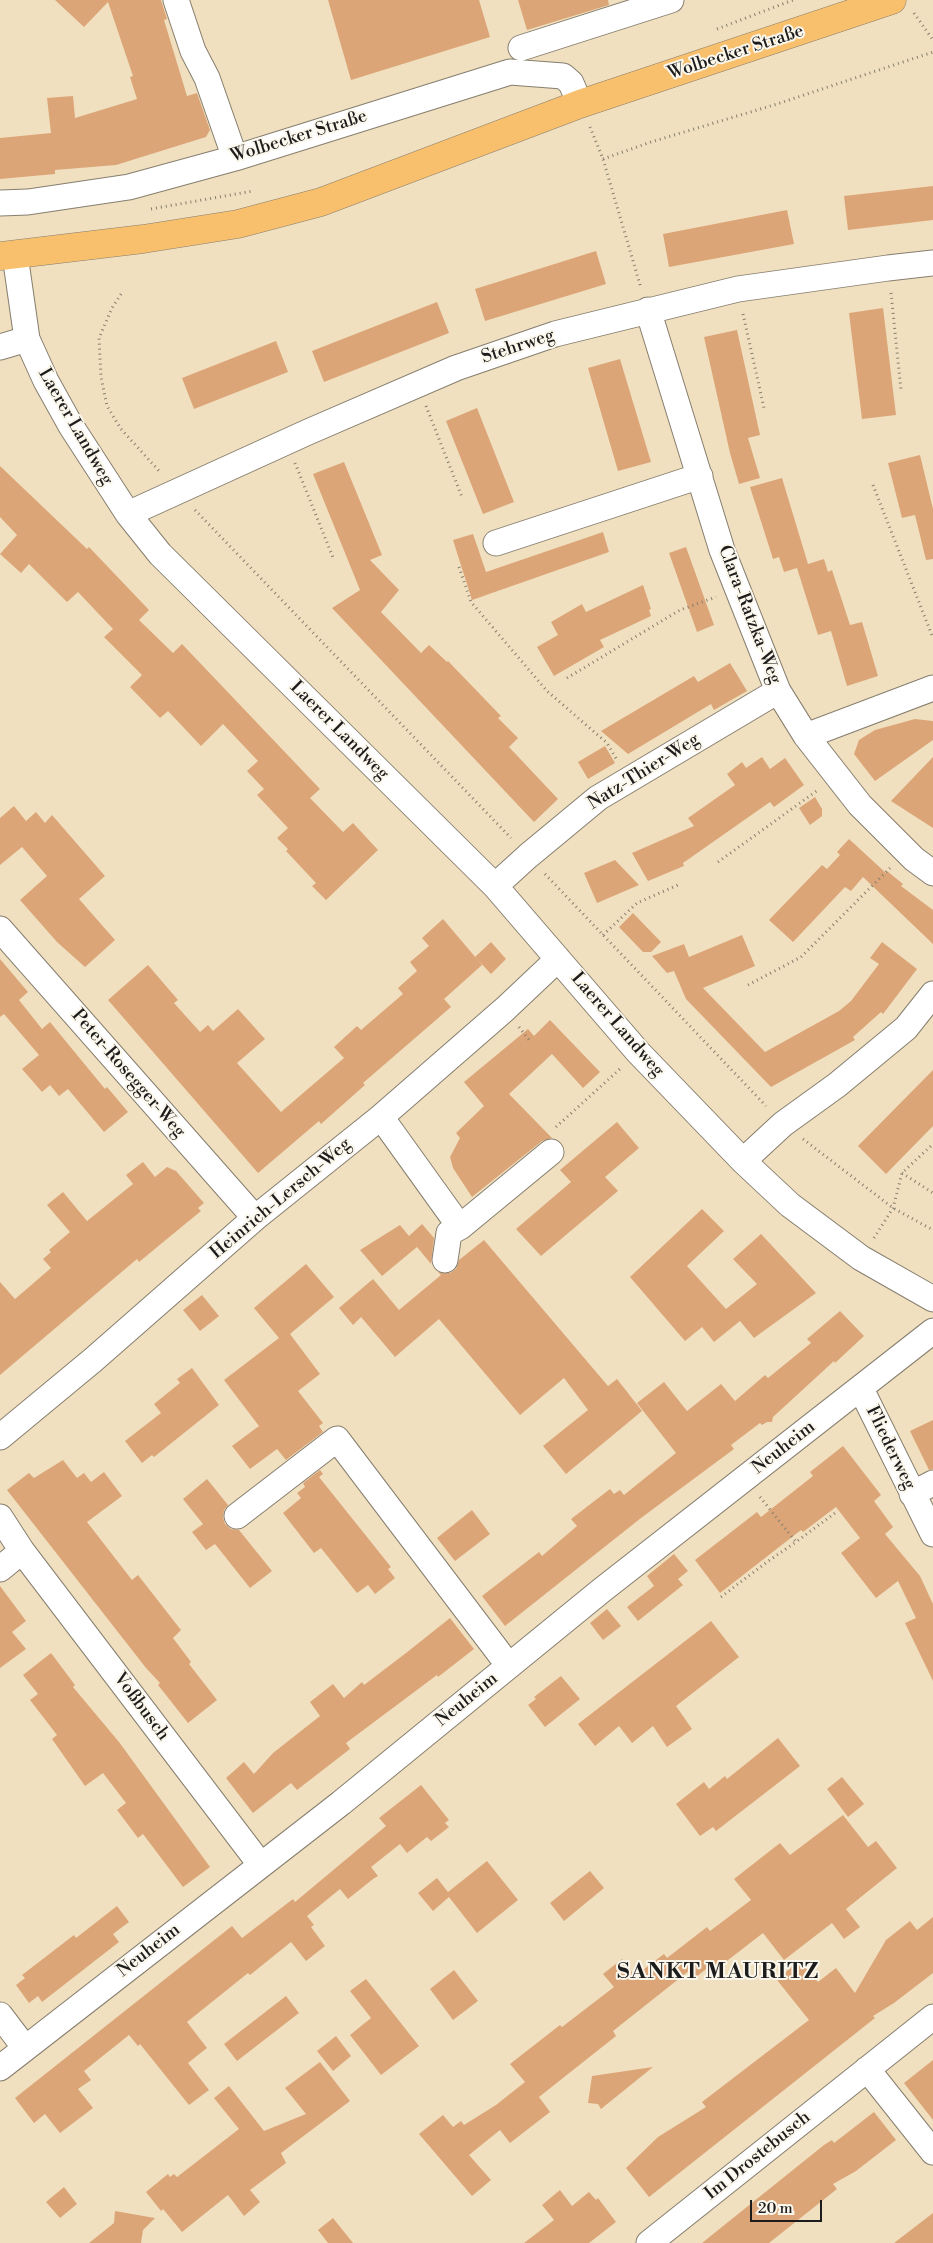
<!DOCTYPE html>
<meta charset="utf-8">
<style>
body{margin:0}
#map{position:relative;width:933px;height:2243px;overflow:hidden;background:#f0e0c0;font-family:"Libre Bodoni",serif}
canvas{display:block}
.scale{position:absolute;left:750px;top:2200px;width:72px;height:22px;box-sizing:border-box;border:2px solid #1c1c1c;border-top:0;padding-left:6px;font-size:15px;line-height:18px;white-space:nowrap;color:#1c1c1c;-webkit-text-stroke:4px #fbf7ec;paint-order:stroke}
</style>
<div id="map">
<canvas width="933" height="2243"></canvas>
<div class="scale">20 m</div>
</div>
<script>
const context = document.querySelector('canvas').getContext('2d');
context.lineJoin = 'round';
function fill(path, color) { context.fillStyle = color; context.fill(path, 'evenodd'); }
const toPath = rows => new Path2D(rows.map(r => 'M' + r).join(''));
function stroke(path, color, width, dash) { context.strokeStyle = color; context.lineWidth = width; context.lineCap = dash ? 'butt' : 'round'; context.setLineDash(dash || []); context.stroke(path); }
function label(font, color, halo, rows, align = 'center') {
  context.font = font + ' "Libre Bodoni",serif'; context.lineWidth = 4; context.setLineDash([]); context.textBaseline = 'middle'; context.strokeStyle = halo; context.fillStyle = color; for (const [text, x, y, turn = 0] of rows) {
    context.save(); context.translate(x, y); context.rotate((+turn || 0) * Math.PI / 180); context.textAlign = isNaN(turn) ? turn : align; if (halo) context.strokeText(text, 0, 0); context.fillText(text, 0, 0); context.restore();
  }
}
fill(toPath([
 [55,0,161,0,167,19,164,20,187,96,197,93,210,130,206,137,116,165,55,170,55,174,0,179,0,138,51,133,47,98,73,96,75,118,137,99,130,77,133,76,108,2,84,27],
 [328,0,479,0,490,37,351,80],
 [518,0,608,0,609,5,527,30],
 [933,186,933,220,848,230,844,196],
 [787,210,794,244,669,267,663,234],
 [596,251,606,284,485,321,475,289],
 [437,302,449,333,324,382,312,351],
 [883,308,896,415,862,419,849,313],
 [737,330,760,435,748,438,760,478,739,484,730,453,704,337],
 [276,341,288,372,194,409,182,378],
 [620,359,651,462,618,471,588,368],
 [477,408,514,502,483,514,446,421],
 [920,455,933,509,933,559,926,560,915,515,902,518,888,463],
 [344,462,382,555,370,560,399,590,381,612,421,653,429,645,447,662,448,661,501,716,498,718,518,738,509,747,558,799,534,822,332,608,360,590,313,474],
 [0,466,87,549,89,547,149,610,139,620,173,653,182,644,320,789,310,798,343,832,353,823,378,850,326,900,312,886,316,883,286,851,288,849,277,838,288,828,257,795,264,789,247,771,258,761,223,724,201,746,168,711,160,718,130,687,142,675,104,637,113,629,78,592,67,602,29,564,21,573,0,554,17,535,0,517],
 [782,478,808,564,824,559,828,572,832,570,850,625,862,622,878,676,847,686,831,631,818,635,797,568,784,572,779,557,773,559,750,487],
 [603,532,609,552,472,600,453,540,473,534,486,572],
 [686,547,714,625,697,632,669,553],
 [643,585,651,609,649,610,651,616,600,640,604,647,554,676,537,647,558,635,551,622,582,604,586,612],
 [730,663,747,691,714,710,711,704,628,754,601,731,694,676,698,682],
 [915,719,933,721,933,740,875,781,854,754,859,740,875,730],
 [605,746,615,763,588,779,578,762],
 [762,757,770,769,785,758,804,785,774,807,770,802,683,863,684,866,648,881,632,853,694,826,688,818,735,785,727,774,742,762,746,768],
 [933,757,933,828,891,801],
 [815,797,822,809,822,816,810,825,799,808],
 [14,806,26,821,36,812,45,823,52,815,105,876,79,899,115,940,85,967,57,942,20,900,47,876,22,847,0,865,0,818],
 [849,839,886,873,887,871,903,884,901,886,933,910,933,944,863,877,851,891,845,887,793,942,769,920,822,865,827,869,840,855,837,852],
 [615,860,639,885,597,903,584,873],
 [633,913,661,942,651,952,643,952,619,927],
 [443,919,482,965,444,999,451,1007,363,1083,365,1085,321,1124,319,1121,258,1173,108,1000,148,965,178,1000,174,1003,200,1032,208,1025,213,1031,238,1009,265,1039,237,1063,281,1112,344,1058,334,1047,357,1026,361,1030,403,994,398,988,417,971,410,962,429,946,422,938],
 [742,935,755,966,703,988,765,1052,839,1011,851,1001,879,964,870,958,882,942,917,969,883,1014,881,1012,853,1037,855,1040,771,1087,686,999,674,971,667,973,652,956,684,944,689,957],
 [491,942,506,959,491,974,475,957],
 [0,959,28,992,19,1000,42,1029,50,1022,105,1089,107,1087,128,1112,104,1132,68,1089,59,1096,50,1085,42,1092,22,1069,39,1055,4,1014,0,1017],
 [550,1020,600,1072,583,1088,552,1054,509,1094,552,1138,542,1141,472,1197,453,1168,450,1157,460,1138,456,1133,484,1106,464,1082,528,1029,534,1036],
 [933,1070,933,1126,886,1174,858,1146],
 [617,1122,639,1148,605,1177,618,1191,541,1256,516,1229,571,1182,560,1170],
 [143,1162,155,1177,167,1167,176,1171,204,1203,198,1208,201,1211,139,1262,137,1259,0,1375,0,1282,15,1299,51,1268,43,1259,51,1252,49,1250,70,1232,47,1205,63,1192,87,1221,133,1184,126,1175],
 [702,1209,724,1231,687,1266,726,1309,757,1284,733,1259,761,1234,816,1293,754,1338,740,1321,714,1342,702,1327,685,1341,630,1277],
 [422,1224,434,1238,431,1264,417,1247,382,1276,360,1250,400,1225,409,1236],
 [484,1240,608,1386,617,1379,642,1411,566,1474,543,1446,588,1410,564,1378,520,1415,439,1319,395,1357,361,1317,353,1325,339,1308,373,1279,399,1310,441,1275,438,1272,450,1273,456,1269,459,1260],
 [306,1264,334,1297,290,1334,320,1374,298,1391,323,1423,319,1426,323,1432,286,1460,277,1449,250,1469,232,1446,259,1426,224,1380,279,1338,254,1308],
 [202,1295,219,1316,200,1331,183,1310],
 [840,1311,864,1336,835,1363,834,1361,773,1417,772,1422,767,1422,762,1425,760,1423,731,1445,734,1449,641,1518,505,1626,482,1596,539,1552,542,1556,577,1526,571,1519,610,1489,614,1494,620,1490,624,1495,676,1453,637,1403,664,1382,687,1411,721,1384,735,1401,765,1375,768,1378,811,1343,807,1339],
 [192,1368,219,1405,154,1457,152,1455,142,1463,125,1441,161,1413,154,1404,180,1383,177,1379],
 [933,1420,933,1469,929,1470,910,1431],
 [843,1446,881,1495,874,1501,893,1527,885,1534,920,1576,933,1604,933,1681,905,1623,916,1618,898,1581,876,1598,841,1553,860,1538,836,1507,803,1532,801,1530,720,1593,695,1560,757,1512,761,1517,813,1476,810,1472],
 [63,1460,77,1478,84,1473,91,1482,104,1472,122,1496,87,1522,132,1580,138,1575,181,1630,173,1638,191,1662,189,1664,217,1700,188,1723,158,1685,160,1683,146,1668,7,1490,29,1473,34,1478],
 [320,1470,323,1474,319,1477,391,1567,388,1569,395,1578,375,1594,368,1585,357,1593,321,1548,314,1553,283,1513,301,1498,297,1493,305,1487,303,1483],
 [207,1479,228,1505,224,1510,223,1517,225,1524,231,1529,239,1530,272,1571,250,1588,215,1544,206,1550,192,1532,203,1524,183,1499],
 [472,1510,490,1534,455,1561,437,1538],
 [674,1554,688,1571,678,1579,683,1585,638,1621,627,1607,654,1586,647,1576],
 [0,1586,26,1621,12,1632,26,1649,0,1668],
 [607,1609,621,1626,603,1640,590,1623],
 [450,1618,474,1649,438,1677,437,1675,346,1743,350,1749,297,1790,291,1783,253,1813,226,1778,244,1762,254,1774,273,1753,320,1716,310,1702,333,1684,344,1698,362,1682,364,1685,406,1653],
 [711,1621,739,1657,676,1706,692,1729,667,1747,653,1726,632,1743,619,1726,595,1746,578,1724],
 [51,1653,75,1685,73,1687,119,1742,210,1867,183,1887,143,1834,138,1838,117,1810,126,1803,103,1773,85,1786,52,1739,57,1735,30,1700,38,1694,23,1675],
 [561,1676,580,1699,545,1727,528,1705,536,1699,534,1697],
 [778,1738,800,1766,716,1831,713,1827,700,1836,676,1804,704,1782,709,1789,725,1776,727,1779],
 [842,1777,864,1804,848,1817,827,1789],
 [421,1785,449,1820,445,1823,449,1827,431,1841,427,1837,407,1853,400,1844,371,1867,378,1876,373,1879,348,1899,340,1889,307,1916,314,1925,311,1927,325,1946,306,1961,291,1942,250,1975,248,1973,187,2022,207,2048,188,2063,209,2090,189,2105,140,2044,138,2046,129,2035,84,2071,91,2080,78,2089,93,2108,60,2133,45,2114,34,2123,15,2098,232,1926,242,1938,293,1899,295,1902,386,1826,379,1818],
 [843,1815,868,1847,876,1841,897,1868,846,1909,860,1927,844,1939,832,1923,784,1960,763,1933,714,1971,710,1966,696,1977,690,1970,613,2031,616,2036,539,2097,550,2112,510,2143,500,2130,469,2155,491,2180,472,2196,419,2134,443,2115,453,2127,461,2121,464,2125,496,2105,525,2082,510,2064,560,2025,562,2027,614,1987,603,1974,622,1959,635,1976,664,1954,667,1958,707,1927,710,1931,751,1900,734,1879,780,1843,790,1855],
 [487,1861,518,1900,477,1933,449,1897,433,1911,418,1893,437,1878,448,1892],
 [590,1871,604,1888,564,1921,550,1903],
 [117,1906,129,1922,113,1934,119,1942,42,2002,38,1996,29,2003,16,1985,25,1978,22,1975,74,1935,76,1938],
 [933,1917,933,1973,894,2003,873,2016,875,2018,649,2197,626,2168,658,2137,706,2107,702,2102,809,2020,777,1980,799,1960,818,1982,836,1968,855,1993,886,1940,910,1921,917,1930],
 [454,1970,478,2001,453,2020,430,1989],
 [366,1979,419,2046,381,2075,350,2035,371,2018,350,1991],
 [286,1996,299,2013,237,2061,224,2044],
 [336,2036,351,2056,333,2071,317,2051],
 [933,2060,933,2120,904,2083],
 [320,2062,350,2101,281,2153,286,2163,250,2190,260,2202,244,2216,228,2195,182,2232,163,2209,161,2211,146,2192,168,2174,170,2177,174,2174,177,2177,239,2129,214,2098,229,2086,264,2131,306,2114,285,2088],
 [653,2067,601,2109,598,2104,588,2103,592,2076],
 [874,2112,896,2140,856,2171,833,2184,837,2189,769,2243,702,2243,824,2145,832,2140,834,2143],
 [64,2187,77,2204,60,2218,46,2202],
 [560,2190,572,2206,589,2192,596,2200,598,2198,616,2222,589,2243,524,2243,554,2220,542,2205],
 [115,2211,155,2218,143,2230,141,2243,89,2243,114,2223],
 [933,2213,933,2243,894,2243],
 [333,2218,353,2243,328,2243,318,2230]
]), '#dca577');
const minor = toPath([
 [176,0,193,51,207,78,235,158],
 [521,48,671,0],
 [0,203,28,202,129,187,235,158,510,72,563,76,571,83,580,104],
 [15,255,27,339,46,381,71,426,128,514,160,554,495,886,638,1052,743,1161,790,1205,861,1258,933,1299],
 [648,310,722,550,778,691,806,736,860,805,914,859,933,873],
 [0,347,27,339],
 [128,514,308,432,456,368,555,334,738,289,888,268,933,263],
 [496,543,700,476],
 [806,736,933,688],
 [495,886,528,856,598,798,778,691],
 [0,929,255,1218],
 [381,1117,460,1227],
 [743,1161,783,1124,837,1085,906,1028,933,994],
 [445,1260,449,1233,460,1227,551,1152],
 [861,1389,933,1534],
 [0,1437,93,1360,255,1218,381,1117,505,1009,558,959],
 [912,1494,933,1483],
 [237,1516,337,1439,509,1666],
 [0,1517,22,1551,260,1864],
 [0,1569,22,1551],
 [0,2015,25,2048],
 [0,2068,341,1803,602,1590,933,1331],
 [867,2069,933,2152],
 [649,2243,933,2017]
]);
const major = toPath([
 [0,256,143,239,238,224,321,202,580,104,892,0]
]);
stroke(minor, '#867e6e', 27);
stroke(major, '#867e6e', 29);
stroke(toPath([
 [914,13,933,40],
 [717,29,793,0],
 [590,127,603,159,641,288],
 [603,159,651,142,777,104,933,52],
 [151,209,253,191],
 [891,293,901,390],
 [121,294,112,308,99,338,101,377,107,406,121,429,160,472],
 [743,314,764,408],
 [426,406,462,497],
 [295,463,334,560],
 [873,485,933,638],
 [195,510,511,838],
 [459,567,471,602,547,691,607,743,617,760],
 [567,678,680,610,716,597],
 [718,862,818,790],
 [545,874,766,1106],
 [603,935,637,903,678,885],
 [748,985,801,957,890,868],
 [519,1027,530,1041],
 [556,1127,621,1068],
 [803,1139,893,1208,933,1230],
 [902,1173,933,1193],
 [874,1238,893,1208,902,1173,933,1144],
 [760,1497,796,1542,835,1513],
 [721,1597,767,1562,796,1542]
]), '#867e6e', 3, [1, 4]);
stroke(minor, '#fff', 25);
stroke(major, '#f8bf6c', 28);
label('18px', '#1c1c1c', '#fbf7ec', [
 ["Wolbecker Straße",736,53,-18],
 ["Wolbecker Straße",299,137,-17],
 ["Stehrweg",518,347,-18],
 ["Laerer Landweg",75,427,60],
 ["Clara-Ratzka-Weg",749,615,69],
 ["Laerer Landweg",339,731,45],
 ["Natz-Thier-Weg",644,772,-32],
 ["Laerer Landweg",617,1025,49],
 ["Peter-Rosegger-Weg",128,1074,49],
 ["Heinrich-Lersch-Weg",281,1199,-40],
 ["Neuheim",784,1448,-38],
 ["Fliederweg",890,1448,64],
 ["Neuheim",467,1700,-39],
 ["Voßbusch",141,1707,53],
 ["Neuheim",149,1951,-38],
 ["Im Drostebusch",758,2156,-39]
]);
context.letterSpacing = '1px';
label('bold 22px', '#1c1c1c', '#fbf7ec', [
 ["SANKT MAURITZ",718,1973]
]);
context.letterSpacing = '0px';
</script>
